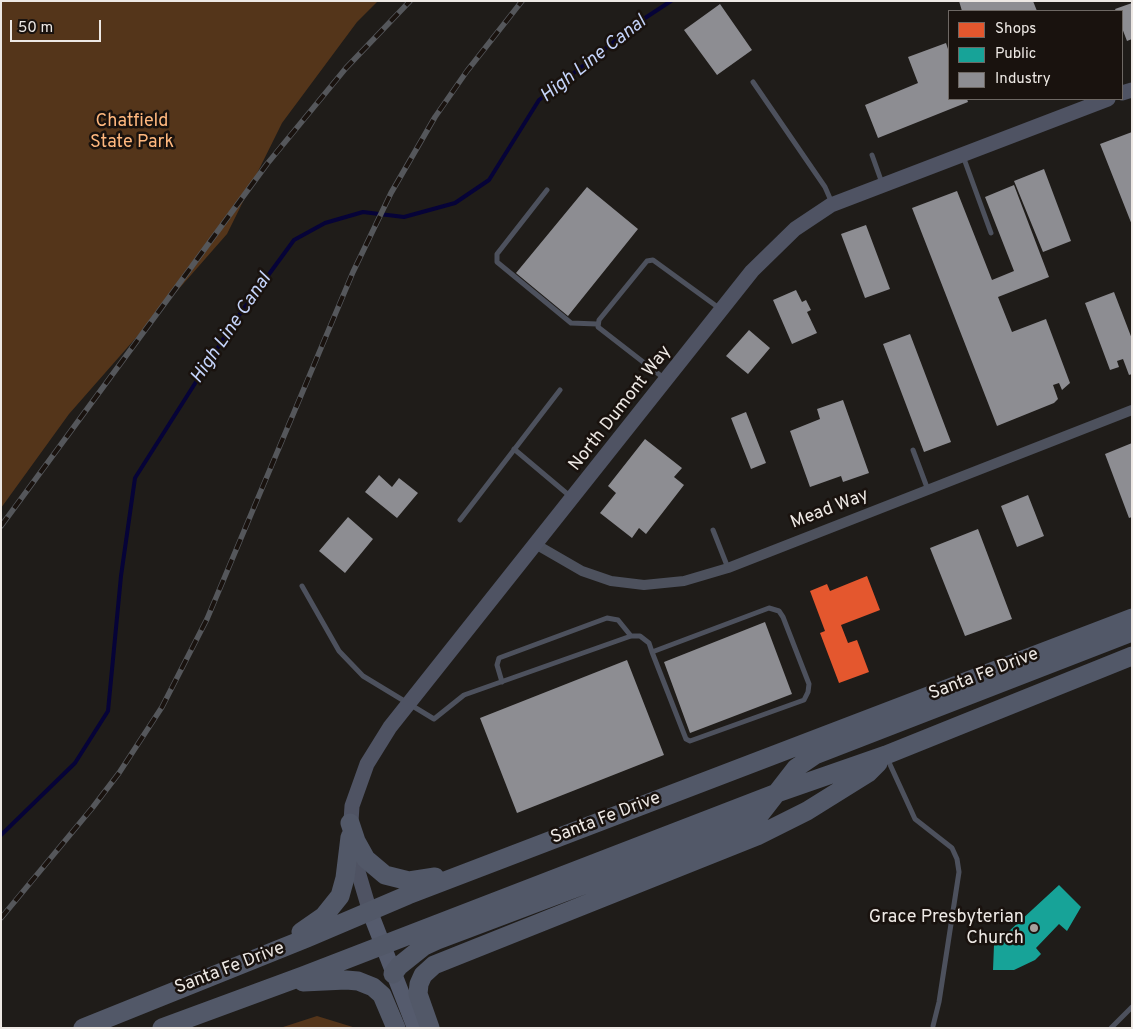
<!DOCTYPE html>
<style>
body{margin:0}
#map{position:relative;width:1133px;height:1029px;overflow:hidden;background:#1f1c19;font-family:Overpass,sans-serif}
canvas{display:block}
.frame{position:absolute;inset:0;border:2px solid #ede8e4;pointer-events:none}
.legend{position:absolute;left:948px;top:10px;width:175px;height:90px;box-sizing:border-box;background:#19120e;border:1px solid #6e6864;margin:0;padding:6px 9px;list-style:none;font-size:15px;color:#ede8e4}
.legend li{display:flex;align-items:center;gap:10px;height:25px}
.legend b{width:25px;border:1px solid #6e6864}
.scale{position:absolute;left:10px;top:20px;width:91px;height:22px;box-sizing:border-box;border:2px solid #ede8e4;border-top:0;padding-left:6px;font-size:15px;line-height:18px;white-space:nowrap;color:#ede8e4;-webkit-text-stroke:4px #19120e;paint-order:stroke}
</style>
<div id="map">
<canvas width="1133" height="1029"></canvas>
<div class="frame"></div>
<ul class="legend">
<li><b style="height:14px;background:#e4572e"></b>Shops</li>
<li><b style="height:14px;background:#17a398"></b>Public</li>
<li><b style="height:14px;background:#8d8d92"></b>Industry</li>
</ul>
<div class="scale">50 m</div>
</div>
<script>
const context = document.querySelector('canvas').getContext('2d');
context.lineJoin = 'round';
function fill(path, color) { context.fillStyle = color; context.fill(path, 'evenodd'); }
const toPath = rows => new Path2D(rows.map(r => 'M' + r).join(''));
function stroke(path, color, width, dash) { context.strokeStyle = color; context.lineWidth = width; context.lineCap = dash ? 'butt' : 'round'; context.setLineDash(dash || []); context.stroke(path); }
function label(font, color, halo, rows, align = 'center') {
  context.font = font + ' Overpass,sans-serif'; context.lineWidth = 5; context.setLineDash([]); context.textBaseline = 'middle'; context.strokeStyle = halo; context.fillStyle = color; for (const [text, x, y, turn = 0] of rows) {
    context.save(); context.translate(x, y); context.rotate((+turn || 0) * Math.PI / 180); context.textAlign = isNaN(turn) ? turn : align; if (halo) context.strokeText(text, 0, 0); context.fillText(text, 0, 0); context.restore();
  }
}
fill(toPath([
 [1,1,378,1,357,22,282,123,227,234,69,414,1,508],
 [317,1016,356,1028,280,1028]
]), '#54351a');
fill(toPath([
 [867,576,880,610,841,625,848,643,857,640,869,672,839,683,820,633,825,631,810,591,827,584,830,591]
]), '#e4572e');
fill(toPath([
 [1059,885,1081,907,1067,931,1059,924,1036,948,1041,954,1035,960,1014,970,993,970,994,945]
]), '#17a398');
fill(toPath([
 [959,1,1033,1,1037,11,962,11],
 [1132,3,1132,39,1127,41,1122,28,1122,11,1116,11,1115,9],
 [720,4,752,50,717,75,684,30],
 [946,43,949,52,949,99,967,99,968,102,878,138,865,105,918,83,908,57],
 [1132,132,1132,225,1100,144],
 [1044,169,1071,241,1043,252,1014,181],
 [1014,185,1049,277,998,297,1012,332,1046,319,1070,383,1062,390,1059,383,1053,385,1058,399,1054,403,997,426,912,208,957,191,992,280,1014,271,985,197],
 [587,187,638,229,568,316,516,273],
 [866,225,890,289,865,298,841,234],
 [796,290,802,302,806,300,811,310,807,312,817,333,792,344,773,300],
 [1114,292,1132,339,1132,374,1129,375,1123,359,1117,361,1119,367,1110,370,1085,303],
 [749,330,770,348,748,374,726,356],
 [910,334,951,442,924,452,883,344],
 [843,400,869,473,843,482,841,476,810,487,790,431,820,419,817,409],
 [746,412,766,463,751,469,731,418],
 [645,439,682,468,674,477,684,485,646,534,639,528,632,538,600,513,616,493,608,486],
 [1132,443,1132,517,1129,518,1105,454],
 [379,475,392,487,399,478,418,493,397,518,365,492],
 [1028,495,1044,536,1017,547,1001,506],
 [348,517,373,539,345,573,319,551],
 [978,529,1012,619,965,636,930,548],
 [765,622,792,694,690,733,664,662],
 [627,660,664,755,517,813,480,718]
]), '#8d8d92');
stroke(toPath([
 [1,835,75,763,108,711,121,576,135,478,234,322,294,240,325,223,363,212,404,217,455,203,489,180,539,100,642,20,671,1]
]), '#060338', 4);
stroke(toPath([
 [753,82,825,187,832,203],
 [872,155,882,183],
 [963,156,991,233],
 [547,190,497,254,497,262,571,323,597,324],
 [665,379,598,327,599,320,647,261,653,260,719,308],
 [514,449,571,497],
 [913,450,928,490],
 [460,520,560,390],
 [713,530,728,568],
 [302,586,339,651,363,676,434,719,464,695,631,636,640,636,649,643,652,652,686,739,690,741,804,700,808,692,809,684,783,617,779,611,769,608,652,652],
 [502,682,497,665,499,658,607,618,618,620,631,636],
 [887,758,915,819,952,848,957,859,959,872,939,1002,933,1026],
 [1111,1028,1132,1007]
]), '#4d515d', 5);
stroke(toPath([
 [537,545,582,571,611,581,644,585,684,581,728,568,1132,410]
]), '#4d515d', 10);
stroke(toPath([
 [1122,93,1132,90],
 [370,912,354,858,350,837,352,806,367,764,390,727,752,271,795,229,831,205,1108,99]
]), '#4f5363', 15);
stroke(toPath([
 [370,912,415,1028]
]), '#555b6d', 16);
stroke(toPath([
 [350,823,356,841,366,859,385,875,409,881,435,877],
 [301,932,324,916,340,896,345,878,350,837],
 [393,974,399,966,424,946,437,940,750,822,758,817,796,768,815,755,1132,632],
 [303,982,346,980,358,981,373,987,382,995,396,1028],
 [83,1028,307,938,408,895,1132,618],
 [162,1028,303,976,774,794,886,755,1132,656],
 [430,1028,418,994,419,984,423,975,434,965,757,836,807,811,868,773,878,763]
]), '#525868', 19);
const rail = toPath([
 [1,526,267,164,346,68,410,1],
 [1,918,93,807,119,773,162,707,207,619,353,272,391,193,435,117,467,71,522,1]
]);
stroke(rail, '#55575b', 5.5);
stroke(rail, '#19120e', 4, [11]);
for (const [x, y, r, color] of [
 [1034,928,5,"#a5a19d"]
]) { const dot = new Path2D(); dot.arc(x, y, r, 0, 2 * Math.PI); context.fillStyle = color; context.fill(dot); stroke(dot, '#19120e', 2); }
label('18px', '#ffb87e', '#19120e', [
 ["Chatfield",132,122],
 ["State Park",132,143]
]);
label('18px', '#ede8e4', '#19120e', [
 ["North Dumont Way",621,409,-52],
 ["Mead Way",830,510,-21],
 ["Santa Fe Drive",984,675,-21],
 ["Santa Fe Drive",606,819,-21],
 ["Santa Fe Drive",230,969,-21]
]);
label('18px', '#ede8e4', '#19120e', [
 ["Grace Presbyterian",1024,918],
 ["Church",1024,939]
], 'right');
label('italic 19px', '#c4d3f9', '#19120e', [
 ["High Line Canal",594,60,-38],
 ["High Line Canal",232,329,-56]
]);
</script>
